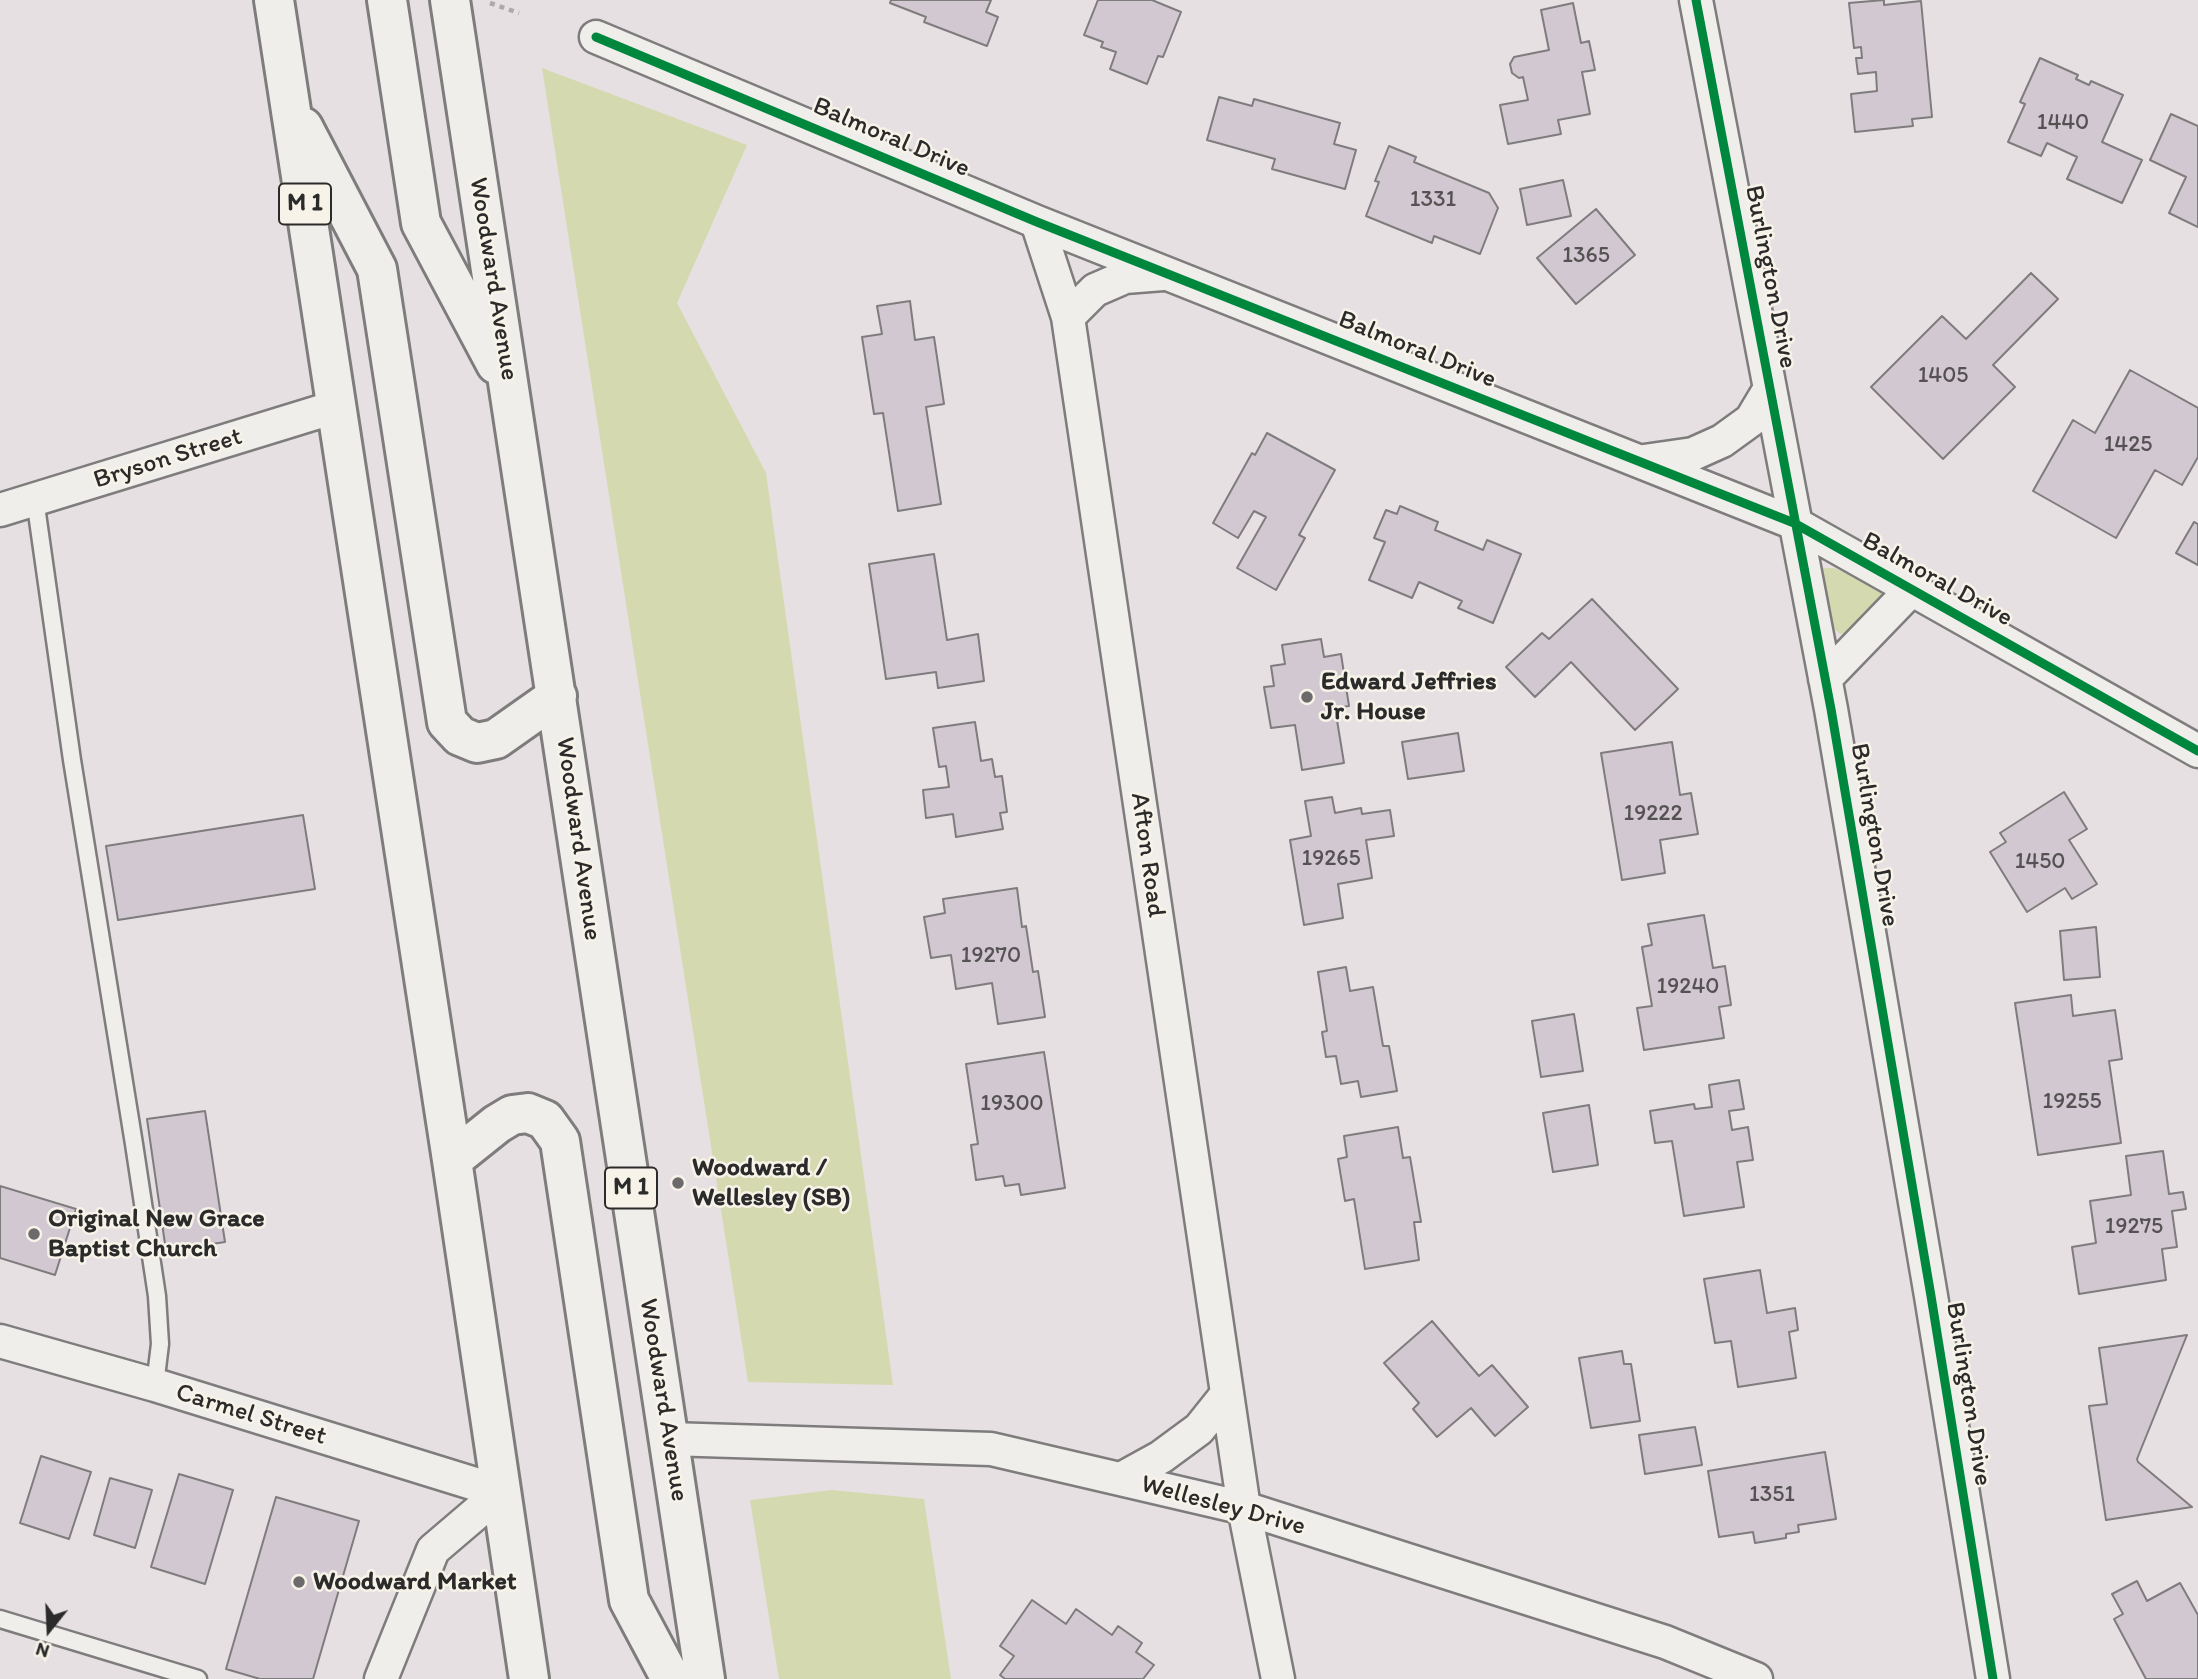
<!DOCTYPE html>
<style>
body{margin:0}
#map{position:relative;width:2198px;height:1679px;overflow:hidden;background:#e6e0e2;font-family:Itim,sans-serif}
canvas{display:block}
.north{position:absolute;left:14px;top:1595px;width:70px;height:70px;-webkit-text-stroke:5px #f7f3e8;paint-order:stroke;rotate:198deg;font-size:19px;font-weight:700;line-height:28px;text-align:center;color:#2b2b2b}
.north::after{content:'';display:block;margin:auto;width:24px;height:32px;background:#2b2b2b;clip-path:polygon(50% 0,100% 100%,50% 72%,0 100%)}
</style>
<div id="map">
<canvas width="2198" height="1679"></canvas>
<div class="north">N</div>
</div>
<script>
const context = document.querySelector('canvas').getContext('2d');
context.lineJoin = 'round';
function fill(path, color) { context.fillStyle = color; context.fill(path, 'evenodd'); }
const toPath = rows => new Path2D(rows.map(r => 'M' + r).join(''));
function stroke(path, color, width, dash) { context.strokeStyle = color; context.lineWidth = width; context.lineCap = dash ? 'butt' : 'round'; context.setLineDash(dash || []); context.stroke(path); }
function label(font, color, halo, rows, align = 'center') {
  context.font = font + ' Itim,sans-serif'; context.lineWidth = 5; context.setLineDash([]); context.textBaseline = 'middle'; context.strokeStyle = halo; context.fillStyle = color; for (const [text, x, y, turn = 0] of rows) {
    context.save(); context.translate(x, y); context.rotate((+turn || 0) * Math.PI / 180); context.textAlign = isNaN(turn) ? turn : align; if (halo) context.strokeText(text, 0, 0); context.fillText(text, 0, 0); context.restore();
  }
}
fill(toPath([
 [542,68,747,145,677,303,766,473,893,1385,748,1382],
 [1823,568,1834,568,1878,587,1882,595,1850,632,1840,634,1832,627,1825,589,1820,578],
 [832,1490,924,1499,951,1679,779,1679,750,1500]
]), '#d5d9b0');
const building = toPath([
 [891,0,991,0,986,12,998,17,987,46,924,22,926,17,890,3,891,0],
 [1098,0,1152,0,1181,12,1163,57,1158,56,1147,84,1110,69,1116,52,1101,47,1103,42,1084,35,1098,0],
 [1884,0,1884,5,1921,1,1932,117,1912,119,1913,126,1855,132,1851,94,1877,91,1876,72,1858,74,1856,58,1862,58,1861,47,1854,48,1849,3,1884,0],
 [1573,3,1581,43,1589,41,1595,70,1582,72,1590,114,1558,120,1561,134,1508,144,1500,105,1528,100,1523,77,1519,78,1512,73,1510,64,1514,57,1549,50,1541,10,1573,3],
 [2040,58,2078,75,2076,79,2089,85,2091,81,2123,95,2102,142,2142,160,2122,203,2067,179,2077,157,2047,143,2041,156,2008,142,2025,104,2020,102,2040,58],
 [1219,97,1252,106,1254,99,1340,123,1334,144,1356,150,1345,189,1272,169,1275,159,1207,140,1219,97],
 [2171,114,2198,126,2198,227,2169,213,2186,177,2150,160,2171,114],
 [1389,146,1416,157,1414,162,1489,193,1498,208,1480,254,1434,236,1432,243,1366,216,1379,182,1375,181,1389,146],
 [1563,180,1571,216,1527,225,1520,189,1563,180],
 [1596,209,1635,255,1576,304,1537,258,1596,209],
 [2031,273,2058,299,1993,365,2015,387,1943,459,1871,387,1942,316,1966,339,2031,273],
 [910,301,915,340,934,337,944,404,926,407,941,504,898,511,883,413,874,414,862,337,882,334,877,306,910,301],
 [2130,370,2198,408,2198,457,2182,485,2155,470,2116,538,2033,491,2073,420,2095,433,2130,370],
 [1267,433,1335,470,1299,535,1305,538,1276,590,1237,568,1266,517,1254,511,1238,538,1213,523,1252,453,1255,455,1267,433],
 [1400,506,1438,522,1435,530,1483,550,1487,540,1521,554,1493,623,1458,608,1462,601,1419,582,1412,598,1369,580,1385,542,1374,538,1386,510,1397,514,1400,506],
 [2194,522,2198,524,2198,565,2176,553,2194,522],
 [934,554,947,640,978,634,984,681,938,688,936,672,886,679,869,564,934,554],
 [1592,599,1678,689,1635,730,1571,662,1535,697,1506,667,1542,633,1549,639,1592,599],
 [1321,639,1324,657,1341,654,1349,706,1335,708,1344,763,1302,770,1295,725,1271,728,1264,687,1274,686,1271,666,1285,664,1282,645,1321,639],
 [975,722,981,761,992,759,995,777,1002,776,1007,812,1000,813,1003,829,956,837,953,814,926,818,923,790,949,787,946,766,939,767,933,728,975,722],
 [1458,733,1464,771,1408,779,1402,742,1458,733],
 [1672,742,1680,795,1691,793,1698,834,1660,840,1665,873,1622,880,1601,753,1672,742],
 [2064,792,2087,829,2069,840,2097,884,2072,899,2065,888,2027,912,1990,852,2006,842,2000,833,2064,792],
 [1332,797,1335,813,1361,808,1362,814,1390,810,1394,836,1366,840,1372,878,1338,884,1343,918,1304,925,1290,840,1311,836,1305,801,1332,797],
 [303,815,315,889,118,920,106,846,303,815],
 [1017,888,1022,927,1026,926,1033,972,1038,971,1045,1017,998,1024,992,983,956,989,951,955,931,958,924,917,945,913,943,899,1017,888],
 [1704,915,1713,968,1725,966,1731,1005,1719,1007,1724,1038,1644,1050,1637,1008,1652,1006,1642,947,1652,945,1648,924,1704,915],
 [2096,927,2100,977,2064,980,2060,931,2096,927],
 [1346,967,1350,991,1373,987,1383,1046,1389,1046,1397,1091,1361,1097,1358,1081,1341,1084,1336,1056,1326,1057,1322,1032,1327,1031,1318,972,1346,967],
 [2071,995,2073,1016,2115,1010,2122,1059,2109,1061,2121,1143,2038,1155,2015,1003,2071,995],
 [1574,1014,1583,1071,1541,1077,1532,1021,1574,1014],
 [1044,1052,1065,1188,1021,1195,1019,1184,1005,1186,1003,1176,976,1180,971,1145,978,1144,966,1064,1044,1052],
 [1739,1080,1744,1109,1729,1111,1732,1130,1748,1127,1753,1160,1737,1162,1744,1207,1684,1216,1672,1141,1655,1143,1650,1111,1694,1104,1695,1109,1712,1107,1709,1085,1739,1080],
 [1589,1105,1598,1165,1553,1172,1543,1113,1589,1105],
 [205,1111,225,1242,166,1251,147,1119,205,1111],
 [1398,1127,1403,1158,1410,1157,1421,1222,1414,1222,1419,1260,1365,1269,1354,1199,1345,1201,1338,1159,1347,1157,1344,1136,1398,1127],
 [2163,1151,2169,1194,2183,1192,2186,1209,2172,1211,2177,1247,2162,1249,2166,1280,2079,1294,2072,1247,2096,1243,2090,1201,2131,1195,2126,1156,2163,1151],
 [0,1186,76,1209,55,1275,0,1258,0,1186],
 [1760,1270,1767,1313,1795,1308,1798,1330,1789,1332,1796,1378,1738,1387,1731,1341,1715,1343,1704,1279,1760,1270],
 [1432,1321,1479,1376,1492,1365,1528,1407,1495,1436,1471,1408,1437,1437,1413,1409,1419,1403,1384,1363,1432,1321],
 [2187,1335,2137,1459,2138,1462,2192,1507,2106,1520,2089,1406,2107,1404,2099,1348,2187,1335],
 [1622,1351,1624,1364,1631,1364,1640,1421,1591,1428,1579,1358,1622,1351],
 [1695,1427,1702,1465,1645,1474,1639,1435,1695,1427],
 [1825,1452,1836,1519,1798,1525,1799,1532,1786,1534,1786,1538,1755,1543,1753,1532,1719,1537,1708,1471,1825,1452],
 [41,1456,91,1472,69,1539,20,1523,41,1456],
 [179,1474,233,1490,205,1584,151,1567,179,1474],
 [110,1478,152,1490,135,1548,94,1535,110,1478],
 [276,1497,359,1521,313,1679,260,1679,226,1669,276,1497],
 [2137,1581,2147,1601,2180,1583,2198,1615,2198,1679,2146,1679,2114,1619,2123,1614,2112,1594,2137,1581],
 [1032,1600,1066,1624,1076,1609,1112,1635,1118,1626,1142,1643,1136,1652,1154,1665,1143,1679,1005,1679,1000,1675,1014,1656,1000,1646,1032,1600]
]);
fill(building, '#d2c8d1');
stroke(building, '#7f7c7d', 2);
const lane = toPath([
 [35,499,72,760,134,1144,157,1296,160,1344,155,1385],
 [0,1619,198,1679]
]);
const street = toPath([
 [1696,0,1831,709,1931,1296,1993,1679],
 [596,37,1037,222,1794,523,2198,751],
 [1037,222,1068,317,1244,1508,1278,1679],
 [1068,317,1095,290,1125,277,1163,274],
 [1644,461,1693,454,1722,441,1751,420,1769,390],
 [0,510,335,407],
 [1825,679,1912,589],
 [0,1341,155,1385,501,1492],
 [669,1439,991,1449,1244,1508,1665,1642,1756,1679],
 [1121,1479,1161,1457,1199,1429,1227,1394],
 [381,1679,433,1550,501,1492]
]);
const primary = toPath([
 [274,0,452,1160,529,1679],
 [387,0,421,223,496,364],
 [450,0,705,1679],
 [303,127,377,269,447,722,460,736,477,743,496,739,557,696],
 [452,1160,497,1124,512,1115,528,1113,545,1120,560,1141,629,1600,671,1679]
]);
stroke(lane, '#7f7c7d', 21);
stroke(street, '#7f7c7d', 37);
stroke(primary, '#7f7c7d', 44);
stroke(toPath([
 [490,3,519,13]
]), '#acaaa9', 4.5, [5, 5]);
stroke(lane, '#f0eeeb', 16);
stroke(street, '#f0eeeb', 32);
stroke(primary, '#f0eeeb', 38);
stroke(toPath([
 [1696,0,1831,709,1931,1296,1993,1679],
 [596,37,1037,222,1794,523,2198,751]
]), '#00873e', 9);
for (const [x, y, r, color] of [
 [1307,697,7,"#6c6a6b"],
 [678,1183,7,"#6c6a6b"],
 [34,1234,7,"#6c6a6b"],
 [299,1582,7,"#6c6a6b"]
]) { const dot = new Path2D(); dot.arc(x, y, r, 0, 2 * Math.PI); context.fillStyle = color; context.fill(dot); stroke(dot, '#f7f3e8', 2.5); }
label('23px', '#555254', null, [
 ["1440",2063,123],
 ["1331",1433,200],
 ["1365",1586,256],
 ["1405",1943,376],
 ["1425",2128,445],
 ["19222",1653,814],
 ["19265",1331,859],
 ["1450",2040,862],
 ["19270",991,956],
 ["19240",1688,987],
 ["19255",2072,1102],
 ["19300",1012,1104],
 ["19275",2134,1227],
 ["1351",1772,1495]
]);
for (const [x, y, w] of [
 [305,204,52],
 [631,1188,52]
]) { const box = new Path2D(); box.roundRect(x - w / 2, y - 20.5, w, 41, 5); context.fillStyle = '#f7f3e8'; context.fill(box); stroke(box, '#2b2b2b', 2); }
label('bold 24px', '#2b2b2b', null, [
 ["M 1",305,204],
 ["M 1",631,1188]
]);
label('26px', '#2b2b2b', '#f7f3e8', [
 ["Balmoral Drive",891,138,23],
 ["Burlington Drive",1770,277,79],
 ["Woodward Avenue",493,279,81],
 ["Balmoral Drive",1417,350,22],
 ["Bryson Street",168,459,-17],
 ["Balmoral Drive",1937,580,29],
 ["Burlington Drive",1874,835,80],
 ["Woodward Avenue",578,839,82],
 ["Afton Road",1147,855,82],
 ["Burlington Drive",1968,1394,81],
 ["Woodward Avenue",663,1400,81],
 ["Carmel Street",251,1415,17],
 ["Wellesley Drive",1223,1506,15]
]);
label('bold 26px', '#2b2b2b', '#f7f3e8', [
 ["Edward Jeffries",1321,682],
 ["Jr. House",1321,712],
 ["Woodward /",692,1168],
 ["Wellesley (SB)",692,1198],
 ["Original New Grace",48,1219],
 ["Baptist Church",48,1249],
 ["Woodward Market",313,1582]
], 'left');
</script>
